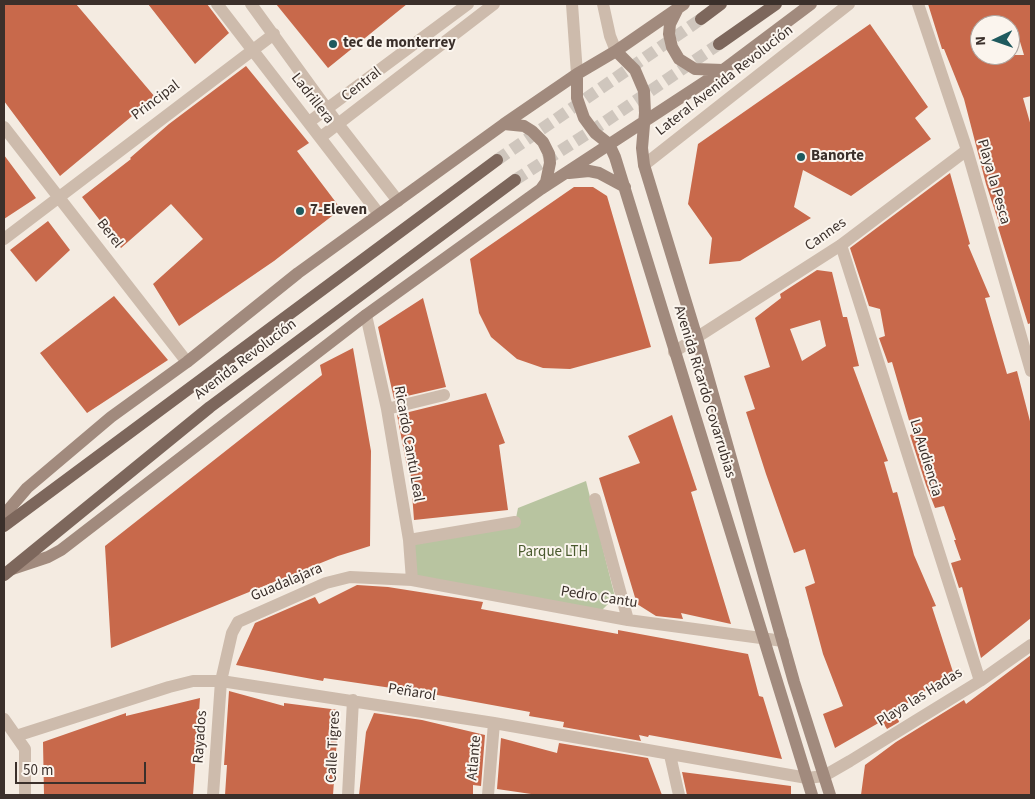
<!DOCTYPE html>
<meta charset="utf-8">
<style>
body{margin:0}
#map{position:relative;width:1035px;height:799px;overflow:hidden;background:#f4ebe1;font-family:"Source Sans 3",sans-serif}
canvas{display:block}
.frame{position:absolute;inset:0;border:5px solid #3b302b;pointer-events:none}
.north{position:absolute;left:970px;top:15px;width:50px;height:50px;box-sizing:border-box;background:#fbf5ee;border:1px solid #aea6a0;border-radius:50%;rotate:267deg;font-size:14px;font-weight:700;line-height:20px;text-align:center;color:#3b302b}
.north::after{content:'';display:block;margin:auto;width:18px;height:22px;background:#1f5a5e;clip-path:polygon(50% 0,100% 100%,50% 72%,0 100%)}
.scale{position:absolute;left:15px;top:762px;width:131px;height:22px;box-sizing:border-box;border:2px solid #3b302b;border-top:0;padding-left:6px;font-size:15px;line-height:18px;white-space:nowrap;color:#3b302b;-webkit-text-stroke:4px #fbf5ee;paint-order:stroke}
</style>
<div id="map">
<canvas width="1035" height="799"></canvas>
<div class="frame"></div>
<div class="north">N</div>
<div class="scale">50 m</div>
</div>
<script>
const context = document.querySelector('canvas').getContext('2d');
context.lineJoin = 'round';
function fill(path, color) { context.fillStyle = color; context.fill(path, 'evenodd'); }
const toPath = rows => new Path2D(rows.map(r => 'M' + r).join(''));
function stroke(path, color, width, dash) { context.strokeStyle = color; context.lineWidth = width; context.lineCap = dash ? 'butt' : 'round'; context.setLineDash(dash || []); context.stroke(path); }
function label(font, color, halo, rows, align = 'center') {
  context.font = font + ' "Source Sans 3",sans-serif'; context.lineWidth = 4; context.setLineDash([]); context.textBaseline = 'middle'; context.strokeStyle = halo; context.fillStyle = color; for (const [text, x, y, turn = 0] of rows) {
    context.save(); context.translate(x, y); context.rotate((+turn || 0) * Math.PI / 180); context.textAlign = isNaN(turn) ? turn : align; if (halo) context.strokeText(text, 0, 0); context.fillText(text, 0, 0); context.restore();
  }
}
fill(toPath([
 [586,481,615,597,601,611,412,580,409,540,515,523,518,508]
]), '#b8c4a0');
fill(toPath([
 [4,4,76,4,155,97,60,176,4,101],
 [148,4,207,4,229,33,195,64],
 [276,4,407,4,328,68],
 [928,4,1031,4,1031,96,1023,98,1031,126,1031,323,1028,324,998,227,1000,226,986,184,964,99,944,49,942,49],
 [980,25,1015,25,1024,55,980,55],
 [870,24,928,107,915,118,931,139,851,196,803,170,794,207,811,218,740,261,709,264,712,238,688,204,698,144],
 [246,66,309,143,297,151,341,209,274,261,179,326,153,284,203,239,171,204,121,248,82,197,131,159,130,158,169,124],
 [4,155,36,198,4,219],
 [950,173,970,244,968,245,990,297,985,298,1007,374,1017,371,1031,425,1031,618,981,658,962,587,959,588,951,563,961,560,954,540,956,540,944,506,935,508,926,485,910,435,913,434,892,362,888,363,879,338,885,336,880,309,869,306,850,248],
 [574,187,593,187,607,196,651,347,570,369,543,368,517,359,491,337,479,313,470,259],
 [48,221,70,250,36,282,10,250],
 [817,270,832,272,843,317,847,317,859,366,853,367,888,461,884,462,893,493,897,492,914,555,936,606,932,607,953,672,896,711,899,722,887,729,882,721,835,748,823,714,843,706,823,654,805,587,815,583,805,549,794,553,766,474,746,412,755,409,744,376,770,367,755,318,781,298,780,294],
 [820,320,826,346,802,361,790,329],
 [114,296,168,360,87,413,40,353],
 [423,298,446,387,394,399,378,327],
 [353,348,371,451,370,546,338,556,111,648,105,546,322,375,320,365],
 [486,393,505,443,499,445,508,510,414,520,410,466,407,467,397,415],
 [672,415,697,490,691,492,731,624,681,613,683,619,656,616,637,604,599,478,640,463,628,436],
 [357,585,388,587,483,602,481,609,618,634,618,630,748,654,759,696,763,697,782,759,649,735,648,737,639,735,641,741,563,727,564,722,529,716,530,712,432,694,324,678,323,681,236,665,255,623,315,597,319,604],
 [1031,655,1031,795,861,795,865,765,896,742,964,700,966,704],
 [229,691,284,706,284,703,339,710,333,795,225,795,227,765,224,765],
 [200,698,193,795,44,795,43,742,126,713,126,716],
 [374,713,422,720,485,735,481,786,473,785,473,795,359,795,366,732],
 [501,738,557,753,559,743,648,758,662,795,538,795,497,789],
 [682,772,791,786,791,795,687,795]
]), '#c8694b');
stroke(toPath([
 [497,160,701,19],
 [515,180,596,128,719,44]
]), '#cfc6bd', 12, [12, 6]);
stroke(toPath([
 [217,4,379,214],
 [251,4,338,124,398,201],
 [572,4,577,74],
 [603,4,610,36,616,51],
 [918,4,967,150,1031,371],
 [309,122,468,4],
 [4,127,187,362],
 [321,137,494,4],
 [644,165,849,4],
 [4,239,274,34],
 [841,245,980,681],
 [366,315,387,409,409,540,412,580],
 [674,352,841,245,967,150],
 [387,409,444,395],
 [595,499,628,620],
 [409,540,515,522],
 [4,719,25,749,25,795],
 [16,736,169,687,193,681,221,681,494,723,807,778,824,776,850,761,980,681,1031,645],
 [670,755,679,795],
 [213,795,221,681,232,633,238,622,326,583,350,577,412,580,628,620,783,641],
 [348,795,353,700],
 [488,795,494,723]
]), '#cdbbac', 12);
stroke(toPath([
 [677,10,670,24,669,34,672,47,679,59,695,69,723,70],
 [616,51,635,70,644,91,645,113,642,148,644,165,697,338,794,682,830,795],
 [577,74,577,98,584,118,595,133,609,144,615,157,812,795],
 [504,124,524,126,532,131,543,142,549,154,550,163,546,182,541,189],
 [569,173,589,171,599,173,625,187],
 [4,515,27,488,111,417,187,362,298,273,504,124,577,74,616,51,684,4],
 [12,569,48,557,61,550,366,315,541,189,723,70,811,4]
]), '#a18a7d', 12);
stroke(toPath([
 [701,19,721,4],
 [719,44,776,4],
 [4,526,497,160],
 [4,575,210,407,515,180]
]), '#7d675c', 12);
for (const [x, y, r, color] of [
 [333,44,5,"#1f5a5e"],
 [801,157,5,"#1f5a5e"],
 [300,211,5,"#1f5a5e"]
]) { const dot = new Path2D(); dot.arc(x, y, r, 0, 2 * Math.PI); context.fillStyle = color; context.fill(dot); stroke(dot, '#fbf5ee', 2); }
label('bold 15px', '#3b302b', '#fbf5ee', [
 ["tec de monterrey",343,44],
 ["Banorte",811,157],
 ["7-Eleven",310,211]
], 'left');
label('15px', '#3b302b', '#fbf5ee', [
 ["Lateral Avenida Revolución",725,81,-38],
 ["Central",362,85,-38],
 ["Ladrillera",312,99,52],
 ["Principal",156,101,-37],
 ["Playa la Pesca",993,182,74],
 ["Berel",109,234,52],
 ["Cannes",826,235,-35],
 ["Avenida Revolución",246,360,-37],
 ["Avenida Ricardo Covarrubias",704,392,73],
 ["Ricardo Cantú Leal",408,444,80],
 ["La Audiencia",925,458,73],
 ["Guadalajara",287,583,-23],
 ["Pedro Cantu",599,598,9],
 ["Peñarol",412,693,9],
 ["Playa las Hadas",920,698,-32],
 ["Rayados",201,737,-86],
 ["Calle Tigres",334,747,-87],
 ["Atlante",475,758,-85]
]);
label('15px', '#4a5a2e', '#fbf5ee', [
 ["Parque LTH",553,553]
]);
</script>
